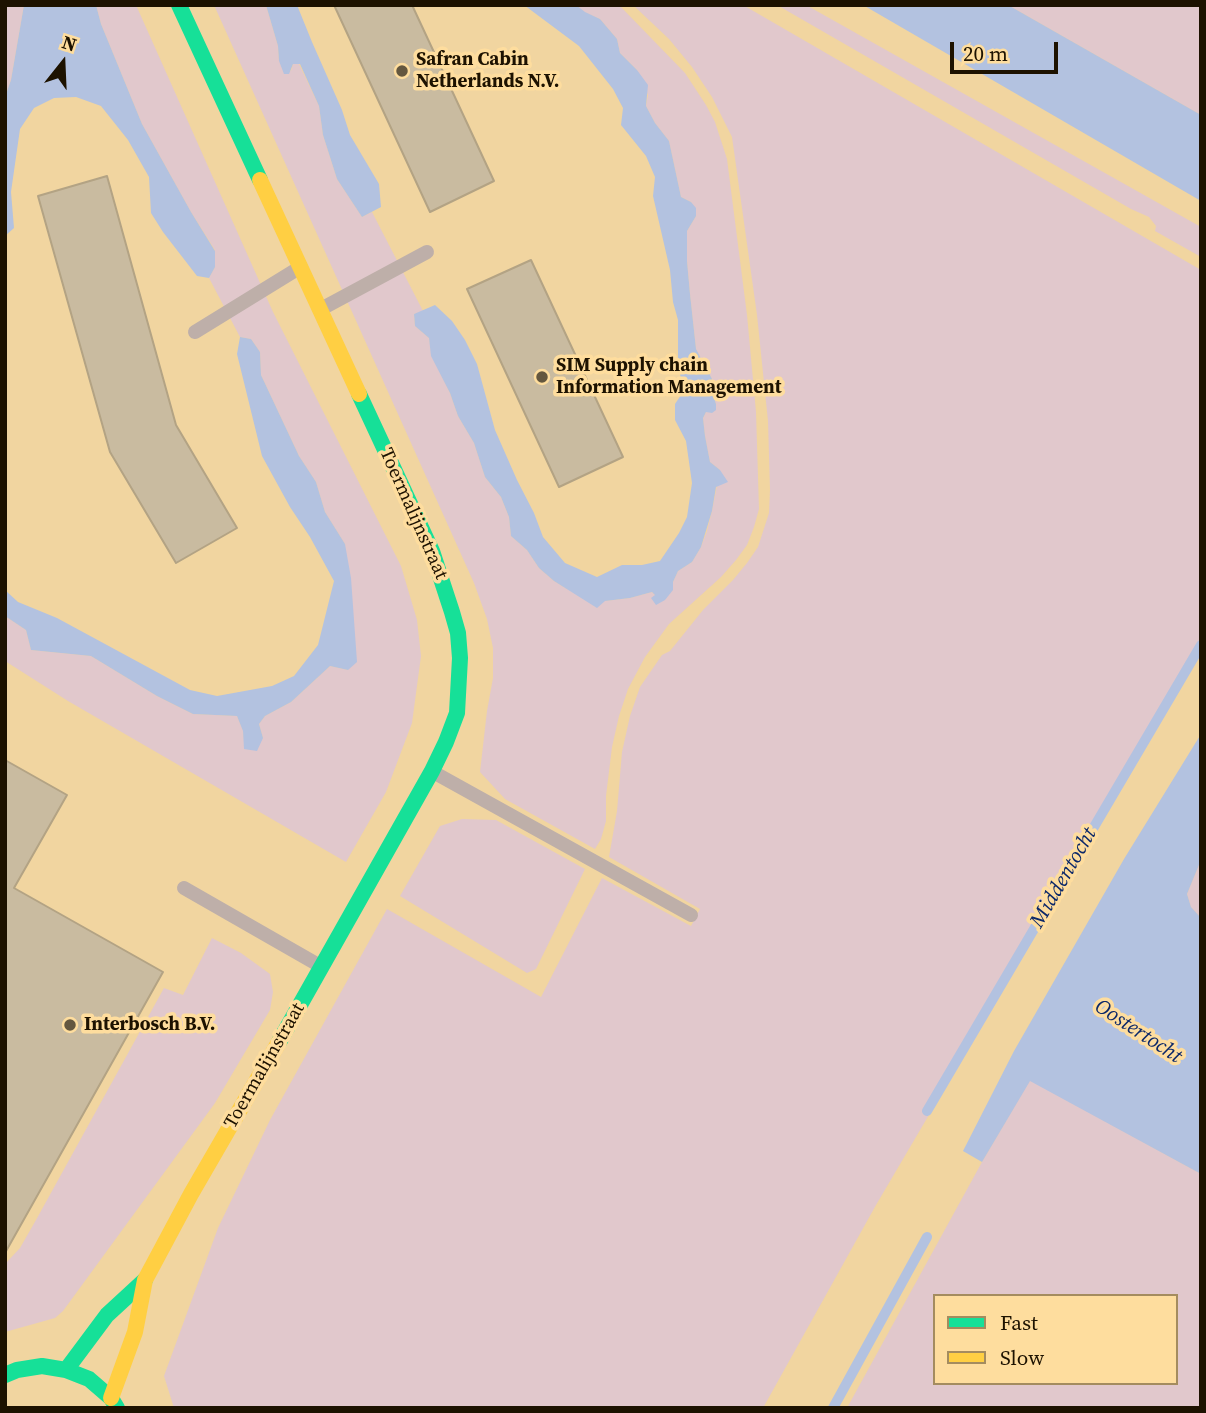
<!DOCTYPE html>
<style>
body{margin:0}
#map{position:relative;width:1206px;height:1413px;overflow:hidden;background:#e8d6b4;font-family:"Source Serif 4",serif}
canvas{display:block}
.frame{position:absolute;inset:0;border:7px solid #1d1200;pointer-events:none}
.legend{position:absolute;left:933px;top:1294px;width:245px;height:91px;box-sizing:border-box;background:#fedd9e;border:2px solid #a48c5f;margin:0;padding:9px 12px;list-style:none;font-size:21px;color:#1d1200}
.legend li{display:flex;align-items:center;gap:14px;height:35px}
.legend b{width:35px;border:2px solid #a48c5f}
.north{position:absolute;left:28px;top:28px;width:70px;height:70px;-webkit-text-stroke:5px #fedd9e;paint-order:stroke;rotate:18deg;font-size:19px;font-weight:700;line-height:28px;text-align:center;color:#1d1200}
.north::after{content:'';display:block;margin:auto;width:24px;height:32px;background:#1d1200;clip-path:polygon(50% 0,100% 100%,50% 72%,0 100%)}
.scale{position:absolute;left:950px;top:42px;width:108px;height:32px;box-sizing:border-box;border:4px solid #1d1200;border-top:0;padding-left:9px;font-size:21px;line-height:24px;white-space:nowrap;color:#1d1200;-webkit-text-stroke:5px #fedd9e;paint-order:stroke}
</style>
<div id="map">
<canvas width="1206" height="1413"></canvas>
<div class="frame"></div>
<ul class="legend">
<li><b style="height:9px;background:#16e098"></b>Fast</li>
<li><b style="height:9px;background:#ffcf43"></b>Slow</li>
</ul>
<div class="north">N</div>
<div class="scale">20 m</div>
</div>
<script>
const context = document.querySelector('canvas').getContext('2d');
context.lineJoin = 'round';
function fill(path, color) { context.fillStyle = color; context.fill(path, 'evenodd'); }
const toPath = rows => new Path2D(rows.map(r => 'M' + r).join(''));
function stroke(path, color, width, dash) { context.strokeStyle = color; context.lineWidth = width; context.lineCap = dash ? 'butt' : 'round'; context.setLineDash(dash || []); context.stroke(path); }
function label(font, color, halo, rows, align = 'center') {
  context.font = font + ' "Source Serif 4",serif'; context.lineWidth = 7; context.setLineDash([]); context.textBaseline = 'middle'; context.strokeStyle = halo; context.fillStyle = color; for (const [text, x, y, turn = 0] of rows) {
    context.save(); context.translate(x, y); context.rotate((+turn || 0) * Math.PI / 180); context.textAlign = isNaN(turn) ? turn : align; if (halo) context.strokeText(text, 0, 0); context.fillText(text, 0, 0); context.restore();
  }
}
fill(toPath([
 [5,5,1201,5,1201,1408,5,1408],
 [935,1296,1176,1296,1176,1383,935,1383]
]), '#f1d5a0');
fill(toPath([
 [5,5,24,5,11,80,5,97],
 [96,5,136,5,273,312,401,566,417,620,421,656,412,723,386,792,346,862,68,701,5,661,5,616,26,630,31,650,91,656,157,696,193,714,237,716,243,730,245,749,263,738,259,724,265,716,291,702,330,666,348,670,345,544,325,512,316,482,299,456,261,375,260,352,251,339,240,337,209,278,215,267,215,250,191,212,142,124,101,24],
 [214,5,266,5,278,46,279,61,291,71,293,64,299,64,319,106,323,135,337,179,362,217,372,212,423,311,414,314,415,326,429,338,432,356,450,393,458,416,474,443,485,477,501,497,509,517,511,536,527,550,539,568,554,581,567,589,605,601,630,598,652,592,655,595,673,582,678,571,692,562,701,547,707,531,712,511,720,470,710,462,705,436,703,418,706,412,716,404,714,398,712,379,696,349,690,294,687,261,687,231,696,216,691,202,681,197,669,141,655,123,646,106,648,95,637,70,620,53,617,39,600,19,584,12,576,5,618,5,621,7,685,73,706,105,715,122,727,159,747,315,756,412,759,509,754,527,747,545,736,560,721,577,669,624,645,657,628,689,619,716,612,747,606,796,606,821,601,839,595,849,505,799,480,772,487,711,493,678,493,648,487,619,474,583],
 [633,5,743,5,1201,270,1201,652,876,1205,763,1408,174,1408,164,1376,218,1228,270,1120,387,909,541,997,602,878,691,926,700,909,609,857,617,811,622,752,630,716,640,687,662,655,670,651,703,610,733,580,747,563,758,547,769,513,770,490,768,421,757,315,732,137,712,97,692,67,669,39],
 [777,5,806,5,1201,227,1201,257,1155,231,1156,226,1149,217,1131,209],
 [1008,5,1201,5,1201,115],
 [462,819,496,820,585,869,536,969,527,973,400,896,440,826],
 [1201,860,1201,918,1191,907,1187,894],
 [212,938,241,953,270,974,273,992,270,1010,215,1103,63,1311,55,1318,5,1332,5,1264,20,1248,36,1220,164,988,183,995],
 [1030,1080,1201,1174,1201,1408,847,1408,982,1162],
 [935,1296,1176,1296,1176,1383,935,1383]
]), '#e1c8cc');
fill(toPath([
 [24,5,96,5,101,24,142,124,191,212,215,251,215,267,209,278,197,276,163,232,151,213,149,177,128,140,101,106,76,97,54,98,34,108,20,129,11,192,14,228,5,236,5,97,11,80],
 [266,5,297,5,312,42,342,110,350,135,379,184,381,207,362,217,337,179,323,135,319,106,300,64,293,64,289,74,284,74,279,61,278,46],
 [524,5,576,5,585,12,600,19,617,39,620,53,637,70,648,85,646,106,655,123,669,141,681,197,691,202,696,208,696,216,687,231,687,261,690,294,696,349,712,379,714,398,716,404,716,410,712,413,706,412,703,418,705,436,710,462,720,470,728,482,716,487,712,511,701,547,692,562,678,571,673,582,673,590,665,600,656,605,651,598,655,595,652,592,630,598,605,601,597,608,554,581,539,568,527,550,511,536,509,517,501,497,485,477,474,443,458,416,450,393,431,356,429,338,415,326,414,314,435,305,452,321,465,340,477,364,495,430,517,480,534,513,543,537,565,563,597,577,622,565,642,565,660,561,679,533,687,517,692,483,686,441,675,420,675,404,683,392,678,361,678,320,673,302,670,270,653,196,655,177,646,156,621,125,623,108,613,89,579,46],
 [863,5,1008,5,1201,115,1201,201],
 [240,337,251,339,260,352,261,375,299,456,316,482,325,512,345,544,351,578,357,662,348,670,330,666,291,702,265,716,259,724,263,738,257,751,244,749,243,731,237,716,193,714,157,696,91,656,31,650,26,630,5,616,5,590,18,602,57,618,190,690,217,696,272,686,294,676,318,645,334,581,310,537,290,507,262,456,237,354],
 [1201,734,1201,860,1187,894,1191,907,1201,918,1201,1174,1030,1081,982,1162,963,1151,1014,1051,1124,859]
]), '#b3c2e0');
stroke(toPath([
 [927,1111,1201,645],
 [833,1408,927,1237]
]), '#b3c2e0', 10);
const building = toPath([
 [334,5,412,5,494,181,430,212,334,5],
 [107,176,176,425,237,528,176,563,110,452,38,196,107,176],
 [531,260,623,457,559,487,467,289,531,260],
 [5,760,67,795,14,888,163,972,5,1253,5,760]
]);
fill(building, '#c9bba0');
stroke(building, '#b3a384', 2);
stroke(toPath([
 [321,309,427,252],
 [195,332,299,268],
 [433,772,691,915],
 [184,888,322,967]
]), '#beafa9', 14);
stroke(toPath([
 [179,5,260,180],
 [279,1042,432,771,446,742,457,713,460,658,458,633,452,612,432,551,359,394],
 [66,1370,107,1315,145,1280],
 [5,1375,17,1370,42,1366,66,1370,89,1379,111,1398,117,1408]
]), '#16e098', 16);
stroke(toPath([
 [260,180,359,394],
 [111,1398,135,1332,145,1280,191,1194,279,1042]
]), '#ffcf43', 16);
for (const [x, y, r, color] of [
 [402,71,7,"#64573f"],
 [542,377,7,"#64573f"],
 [70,1025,7,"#64573f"]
]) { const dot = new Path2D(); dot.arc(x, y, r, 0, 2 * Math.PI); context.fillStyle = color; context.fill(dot); stroke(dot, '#fedd9e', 2.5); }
label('bold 19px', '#1d1200', '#fedd9e', [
 ["Safran Cabin",416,60],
 ["Netherlands N.V.",416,82],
 ["SIM Supply chain",556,366],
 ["Information Management",556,388],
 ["Interbosch B.V.",84,1025]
], 'left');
label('19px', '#1d1200', '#fedd9e', [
 ["Toermalijnstraat",413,514,66],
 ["Toermalijnstraat",265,1066,-60]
]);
label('italic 21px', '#0c2869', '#fedd9e', [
 ["Middentocht",1064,878,-60],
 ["Oostertocht",1138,1032,33]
]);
</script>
